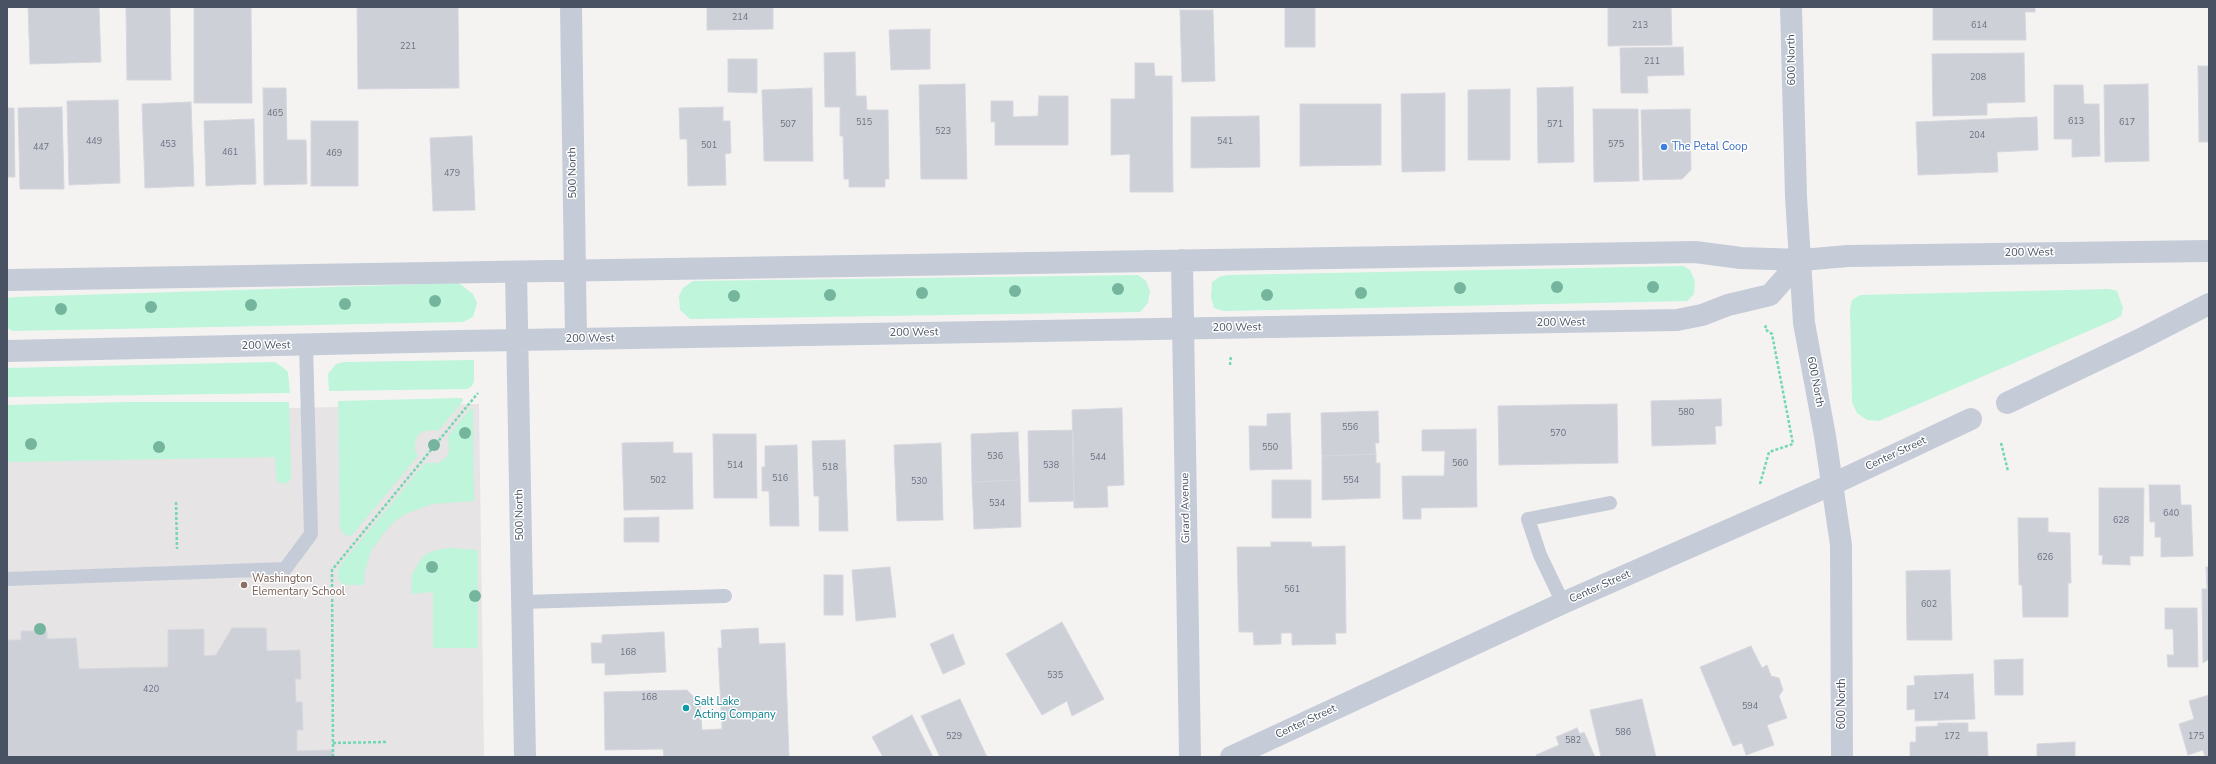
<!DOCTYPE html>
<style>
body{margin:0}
#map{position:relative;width:2216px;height:764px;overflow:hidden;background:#f5f3f2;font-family:"Nunito Sans",sans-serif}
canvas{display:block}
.frame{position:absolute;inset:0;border:8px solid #485262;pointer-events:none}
</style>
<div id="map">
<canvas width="2216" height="764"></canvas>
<div class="frame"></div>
</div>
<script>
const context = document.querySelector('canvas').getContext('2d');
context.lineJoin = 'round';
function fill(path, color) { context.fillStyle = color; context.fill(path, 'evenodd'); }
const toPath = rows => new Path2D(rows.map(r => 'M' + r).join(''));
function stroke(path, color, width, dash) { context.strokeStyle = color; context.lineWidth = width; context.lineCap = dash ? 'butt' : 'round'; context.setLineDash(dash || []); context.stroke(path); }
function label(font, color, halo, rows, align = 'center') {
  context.font = font + ' "Nunito Sans",sans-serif'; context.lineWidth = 3; context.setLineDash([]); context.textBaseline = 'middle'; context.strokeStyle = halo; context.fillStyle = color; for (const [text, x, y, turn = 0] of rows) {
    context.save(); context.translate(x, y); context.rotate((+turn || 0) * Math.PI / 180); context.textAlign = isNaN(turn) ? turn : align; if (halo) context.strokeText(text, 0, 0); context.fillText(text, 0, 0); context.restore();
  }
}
fill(toPath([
 [479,404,484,757,7,757,7,414]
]), '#e6e4e4');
fill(toPath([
 [1684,266,1690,270,1695,281,1694,294,1687,301,1224,311,1214,308,1211,297,1212,282,1219,277,1228,275],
 [1138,275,1146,281,1150,291,1148,303,1140,312,690,319,680,310,679,296,683,288,693,281],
 [459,283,473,294,477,303,473,317,463,322,13,331,7,328,7,298,15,297],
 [2109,289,2117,291,2123,308,2121,316,2114,320,1879,421,1867,420,1857,413,1852,402,1850,309,1852,300,1860,295],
 [474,360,474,381,472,386,467,389,329,391,328,374,336,364,344,362],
 [274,362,281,366,288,372,290,393,7,397,7,368],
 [462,398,463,401,439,430,423,431,418,435,415,442,415,450,418,456,352,535,347,536,343,533,340,528,338,401],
 [127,402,289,402,291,478,287,483,282,484,277,481,275,457,7,462,7,405],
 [471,408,473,409,474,501,432,504,405,514,395,521,383,534,371,551,365,571,364,585,344,585,338,579,338,570,343,562,425,463,439,463,446,458,449,451,448,436],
 [450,548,478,550,478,648,433,648,433,592,411,594,412,575,419,562,426,554,437,550]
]), '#bef5db');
const building = toPath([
 [28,7,99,7,101,62,30,64,28,7],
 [126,7,170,7,171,80,127,80,126,7],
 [194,7,251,7,252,103,194,103,194,7],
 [357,7,458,7,459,88,358,89,357,7],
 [707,7,773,7,773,29,707,30,707,7],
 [1285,7,1315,7,1315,47,1285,47,1285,7],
 [1608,7,1671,7,1672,45,1608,46,1608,7],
 [1933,7,2035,7,2035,12,2025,12,2026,40,1933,40,1933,7],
 [1180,10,1213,10,1215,81,1182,82,1180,10],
 [930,29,930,69,891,70,889,30,930,29],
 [1683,47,1684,75,1647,76,1648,93,1621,93,1620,48,1683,47],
 [855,52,856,96,866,96,867,110,888,110,889,179,885,179,885,187,849,187,849,179,844,179,843,136,840,136,840,107,825,107,824,53,855,52],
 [2024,53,2025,102,1987,103,1987,115,1933,116,1932,54,2024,53],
 [728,59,757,59,757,93,728,92,728,59],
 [1135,63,1154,63,1155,76,1172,76,1173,192,1130,192,1130,154,1111,155,1111,99,1135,99,1135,63],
 [2198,66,2209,66,2209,142,2199,142,2198,66],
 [965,84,967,179,921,179,919,85,965,84],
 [2148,84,2149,161,2105,162,2104,85,2148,84],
 [2054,85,2083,85,2084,104,2099,104,2100,156,2072,157,2072,139,2054,139,2054,85],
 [1573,87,1574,162,1538,163,1537,88,1573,87],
 [263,88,286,88,287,140,306,140,307,184,264,185,263,88],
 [812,88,813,161,764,161,762,90,812,88],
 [1510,89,1510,160,1468,160,1468,90,1510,89],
 [1445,93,1445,171,1402,172,1401,94,1445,93],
 [1039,96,1068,96,1068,145,995,145,995,122,991,122,991,101,1013,101,1013,117,1038,116,1039,96],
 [118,100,120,183,69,185,67,101,118,100],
 [191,102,194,186,145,188,142,104,191,102],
 [1300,104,1381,104,1381,165,1300,166,1300,104],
 [62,107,64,189,20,189,18,108,62,107],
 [723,107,723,121,730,121,731,153,725,154,726,185,688,186,687,139,680,139,679,108,723,107],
 [7,108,14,108,15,177,7,177,7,108],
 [1593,109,1638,109,1639,181,1594,182,1593,109],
 [1690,109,1691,170,1682,179,1643,180,1641,110,1690,109],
 [1259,116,1260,167,1191,168,1191,117,1259,116],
 [2037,117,2038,150,1997,152,1998,172,1918,175,1916,122,2037,117],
 [254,119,256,184,206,186,204,121,254,119],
 [311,121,358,121,358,186,311,186,311,121],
 [472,136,475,210,433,211,430,138,472,136],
 [1721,399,1722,426,1715,426,1716,444,1652,446,1651,401,1721,399],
 [1617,404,1618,463,1499,465,1498,406,1617,404],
 [1122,408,1124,485,1107,486,1108,507,1074,508,1072,410,1122,408],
 [1378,411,1379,443,1375,443,1376,454,1322,456,1321,413,1378,411],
 [1290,413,1292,469,1250,470,1249,426,1267,426,1267,414,1290,413],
 [1476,429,1477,507,1421,508,1421,519,1403,519,1402,476,1444,476,1445,451,1422,451,1422,430,1476,429],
 [1073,430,1074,501,1029,502,1028,431,1073,430],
 [1018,432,1020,480,972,482,971,434,1018,432],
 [713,434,756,434,757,498,714,498,713,434],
 [845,440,848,531,819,531,819,496,814,496,812,441,845,440],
 [673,442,673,453,692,453,693,509,624,510,622,443,673,442],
 [941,443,943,520,897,521,894,445,941,443],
 [797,445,799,526,770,526,769,491,762,491,762,467,765,467,765,446,797,445],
 [1376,454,1376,463,1380,463,1380,498,1322,500,1322,456,1376,454],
 [1020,480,1021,527,974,529,972,482,1020,480],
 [1272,480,1311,480,1311,518,1272,518,1272,480],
 [2149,485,2180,485,2181,505,2191,505,2193,556,2161,557,2161,537,2155,537,2155,522,2150,522,2149,485],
 [2099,488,2144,488,2143,556,2130,556,2130,565,2102,564,2103,555,2099,555,2099,488],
 [659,517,659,542,624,542,624,518,659,517],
 [2018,518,2048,518,2048,532,2070,533,2071,583,2068,583,2068,617,2023,617,2022,585,2019,585,2018,518],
 [1271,542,1311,542,1312,547,1345,546,1346,633,1335,633,1336,644,1292,645,1292,633,1281,633,1281,644,1254,645,1253,632,1239,632,1237,547,1271,547,1271,542],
 [890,567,896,617,856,621,852,570,890,567],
 [2206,567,2209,567,2209,659,2203,663,2202,589,2207,589,2206,567],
 [1950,570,1952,640,1907,640,1906,571,1950,570],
 [824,575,843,575,843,615,824,615,824,575],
 [2165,608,2197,608,2198,667,2168,667,2167,655,2174,655,2173,629,2165,629,2165,608],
 [1062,622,1104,699,1072,716,1067,701,1042,715,1006,654,1062,622],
 [232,628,266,628,267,651,300,650,301,679,295,679,296,702,302,702,303,730,297,730,297,751,333,750,333,757,7,757,7,640,21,640,21,631,47,631,47,639,76,638,79,669,168,667,168,630,204,629,204,656,216,655,232,628],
 [758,628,759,644,785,643,789,757,664,757,663,749,605,750,604,692,687,690,700,704,702,730,722,729,718,648,722,648,721,630,758,628],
 [664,632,666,672,605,675,605,663,592,663,591,643,602,643,602,635,664,632],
 [953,634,965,664,943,674,930,644,953,634],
 [1751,646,1762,668,1767,665,1771,676,1779,678,1783,690,1779,696,1787,718,1767,725,1774,745,1746,755,1742,743,1733,746,1700,667,1751,646],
 [2023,659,2023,695,1995,695,1994,660,2023,659],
 [1973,674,1975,719,1915,721,1915,709,1907,710,1907,686,1915,685,1914,676,1973,674],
 [2209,695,2209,757,2205,757,2203,750,2188,755,2179,724,2194,719,2189,701,2209,695],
 [960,699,987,757,940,757,921,716,960,699],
 [1642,699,1656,757,1601,757,1590,710,1642,699],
 [912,715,933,757,883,757,872,737,912,715],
 [1938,723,1968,723,1968,732,1987,732,1988,756,1910,757,1910,742,1916,742,1916,727,1938,726,1938,723],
 [1577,728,1580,734,1584,732,1595,757,1537,757,1536,755,1559,745,1556,737,1577,728],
 [2075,742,2075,757,2037,757,2037,744,2075,742]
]);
fill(building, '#ced0d8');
stroke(building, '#d6d7de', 1);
stroke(toPath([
 [1230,365,1231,355],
 [2001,443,2008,471],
 [1760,484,1769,452,1793,444,1772,334,1765,329,1766,325],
 [176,502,177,549],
 [333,743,386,742],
 [333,757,332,570,478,393]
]), '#72d7b3', 2.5, [3, 2]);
stroke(toPath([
 [7,579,285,569,311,534,306,345],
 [522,602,725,596],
 [1563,603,1540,555,1528,519,1610,503]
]), '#c5ccd8', 14);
stroke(toPath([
 [571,7,576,339],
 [1791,7,1796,197,1804,323,1825,436,1841,545,1842,757],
 [1182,260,1190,757],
 [516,272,525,757],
 [7,280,1695,252,1741,258,1801,260,1848,256,2209,251],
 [7,351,460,341,1677,320,1702,315,1728,305,1770,295,1801,260],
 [2007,403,2139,340,2209,304],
 [1231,757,1563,603,1833,484,1971,419]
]), '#c5ccd8', 22);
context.fillStyle = '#75b59d';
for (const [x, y] of [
 [1557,287],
 [1653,287],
 [1460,288],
 [1118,289],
 [1015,291],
 [922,293],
 [1361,293],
 [830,295],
 [1267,295],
 [734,296],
 [435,301],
 [345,304],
 [251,305],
 [151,307],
 [61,309],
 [465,433],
 [31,444],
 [434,445],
 [159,447],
 [432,567],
 [475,596],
 [40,629]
]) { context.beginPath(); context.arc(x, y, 6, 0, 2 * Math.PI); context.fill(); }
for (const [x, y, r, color] of [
 [1664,147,4,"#3f7fe0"],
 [244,585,4,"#8d6e63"],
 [686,708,4,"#0f9aa8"]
]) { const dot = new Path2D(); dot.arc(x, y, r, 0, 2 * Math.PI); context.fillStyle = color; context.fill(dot); stroke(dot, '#fff', 1.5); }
label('9px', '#6a7280', null, [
 ["214",740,18],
 ["213",1640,26],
 ["614",1979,26],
 ["221",408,47],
 ["211",1652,62],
 ["208",1978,78],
 ["465",275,114],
 ["613",2076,122],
 ["515",864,123],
 ["617",2127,123],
 ["507",788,125],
 ["571",1555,125],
 ["523",943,132],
 ["204",1977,136],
 ["449",94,142],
 ["541",1225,142],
 ["453",168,145],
 ["575",1616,145],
 ["501",709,146],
 ["447",41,148],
 ["461",230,153],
 ["469",334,154],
 ["479",452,174],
 ["580",1686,413],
 ["556",1350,428],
 ["570",1558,434],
 ["550",1270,448],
 ["536",995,457],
 ["544",1098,458],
 ["560",1460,464],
 ["514",735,466],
 ["538",1051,466],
 ["518",830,468],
 ["516",780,479],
 ["502",658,481],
 ["554",1351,481],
 ["530",919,482],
 ["534",997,504],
 ["640",2171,514],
 ["628",2121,521],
 ["626",2045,558],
 ["561",1292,590],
 ["602",1929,605],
 ["168",628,653],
 ["535",1055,676],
 ["420",151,690],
 ["174",1941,697],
 ["168",649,698],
 ["594",1750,707],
 ["586",1623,733],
 ["529",954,737],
 ["172",1952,737],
 ["175",2196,737],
 ["582",1573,741]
]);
label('11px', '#485262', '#fff', [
 ["600 North",1792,60,-91],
 ["500 North",573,173,-91],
 ["200 West",2029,253,-1],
 ["200 West",1561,323,-1],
 ["200 West",1237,328,-1],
 ["200 West",914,333,-1],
 ["200 West",590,339,-1],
 ["200 West",266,346,-1],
 ["600 North",1815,382,79],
 ["Center Street",1896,454,-25],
 ["Girard Avenue",1186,508,-91],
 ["500 North",520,515,-91],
 ["Center Street",1600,587,-24],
 ["600 North",1842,704,-90],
 ["Center Street",1306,722,-25]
]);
label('11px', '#366cbe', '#fff', [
 ["The Petal Coop",1672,147]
], 'left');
label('11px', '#785e54', '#fff', [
 ["Washington",252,579],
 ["Elementary School",252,592]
], 'left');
label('11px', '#0d838f', '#fff', [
 ["Salt Lake",694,702],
 ["Acting Company",694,715]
], 'left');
</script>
